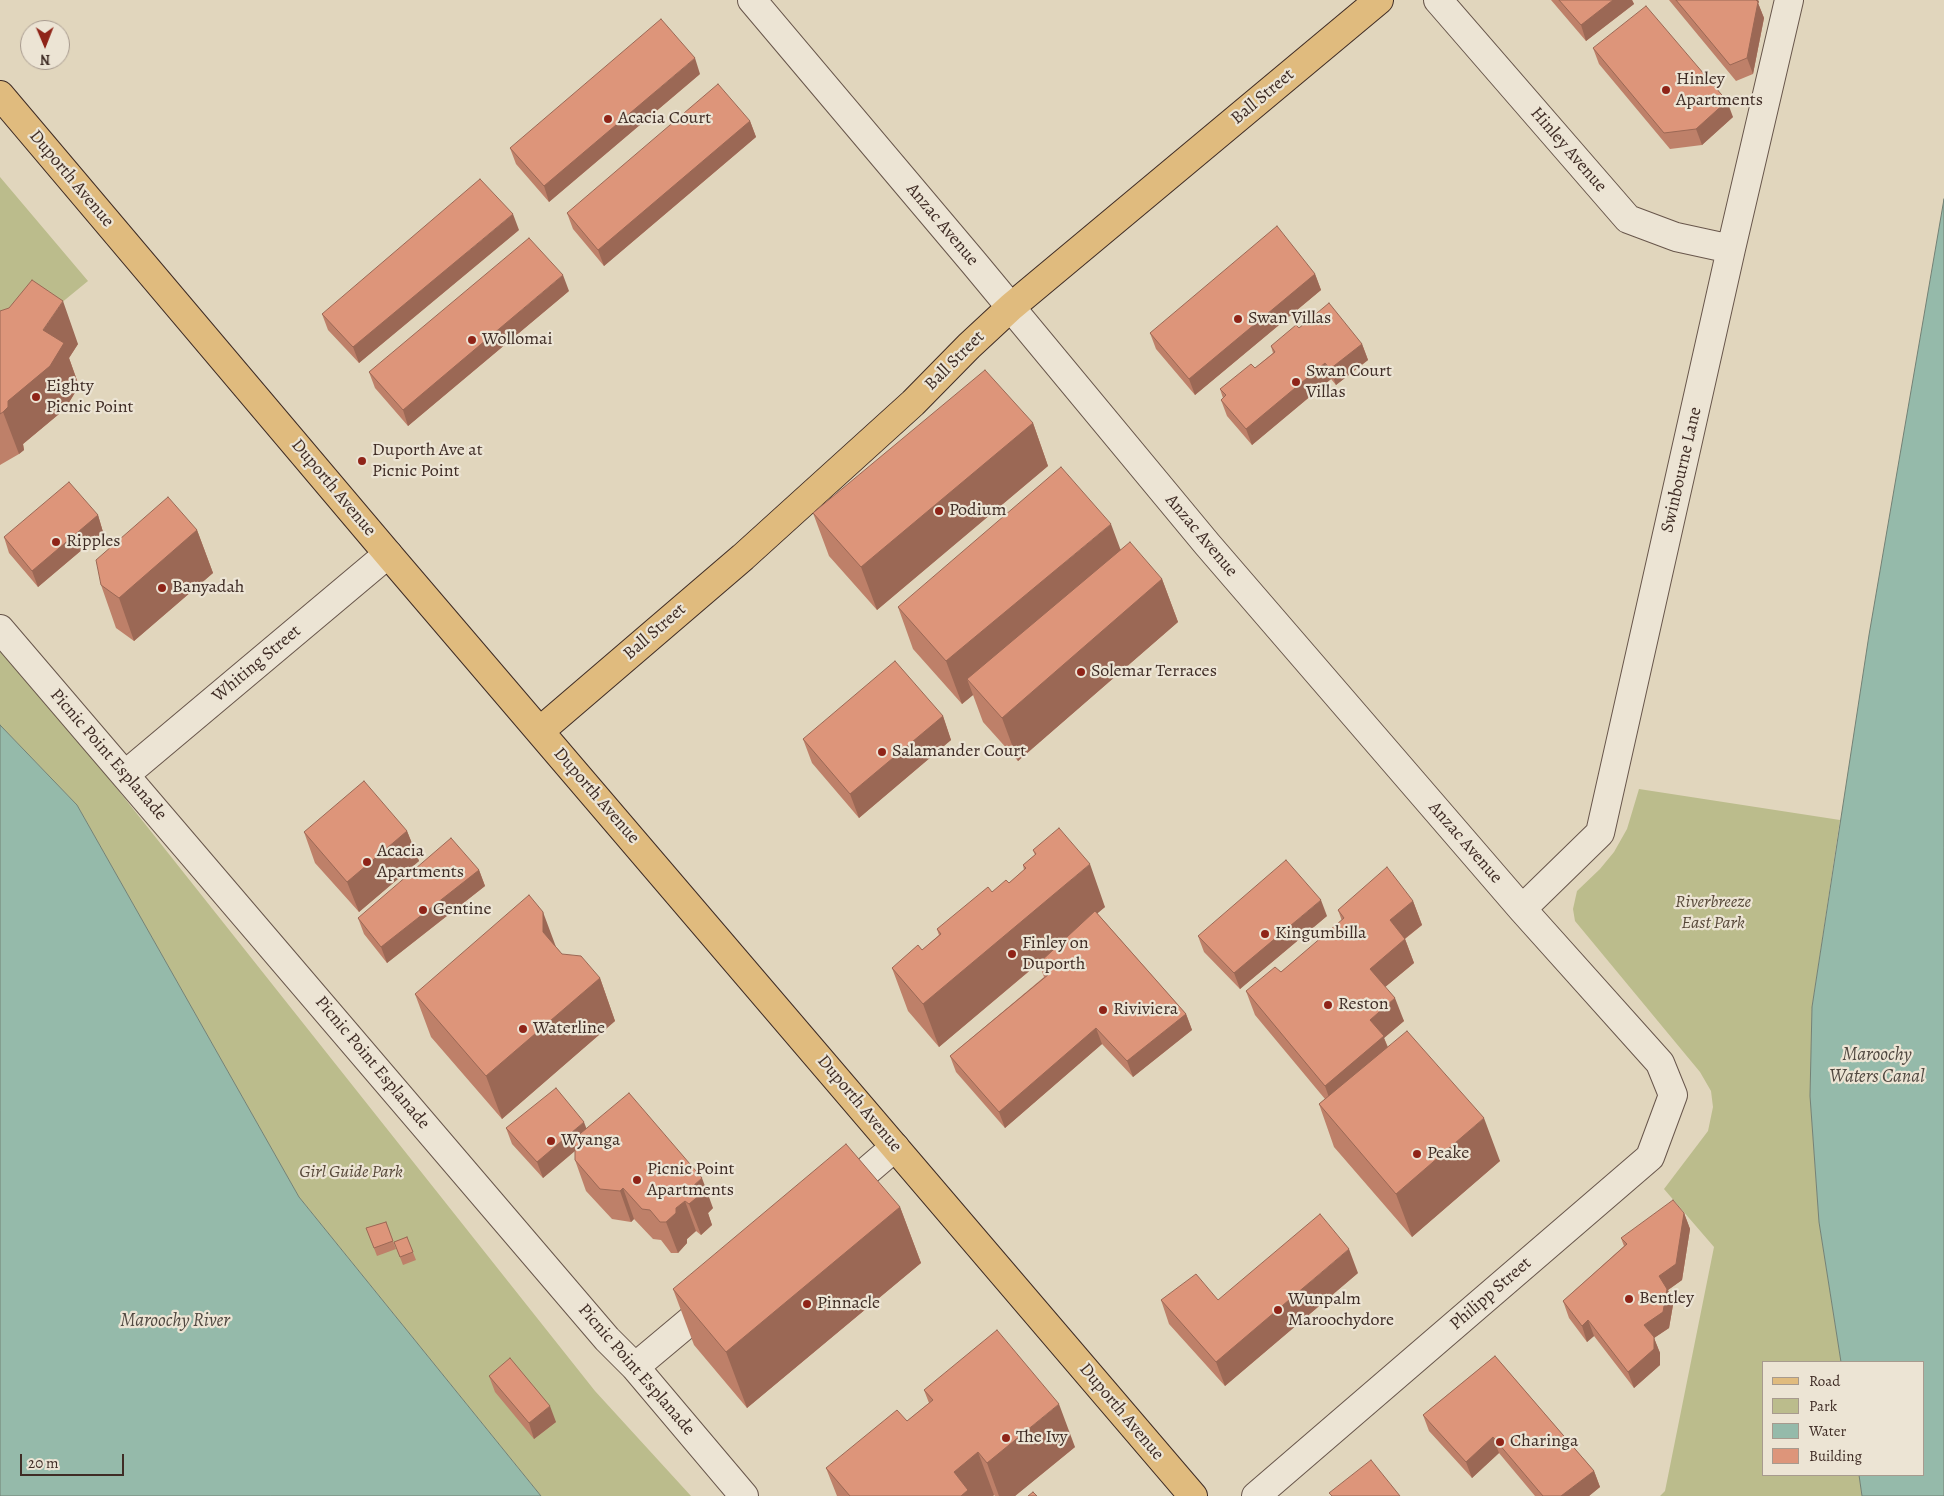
<!DOCTYPE html>
<style>
body{margin:0}
#map{position:relative;width:1944px;height:1496px;overflow:hidden;background:#e1d6bd;font-family:Alegreya,serif}
canvas{display:block}
.legend{position:absolute;left:1762px;top:1361px;width:162px;height:115px;box-sizing:border-box;background:#ece4d4;border:1px solid #a79a8e;margin:0;padding:6px 9px;list-style:none;font-size:15px;color:#3f2c25}
.legend li{display:flex;align-items:center;gap:10px;height:25px}
.legend b{width:25px;border:1px solid #a79a8e}
.north{position:absolute;left:20px;top:20px;width:50px;height:50px;box-sizing:border-box;background:#ece4d4;border:1px solid #a79a8e;border-radius:50%;rotate:179deg;font-size:14px;font-weight:700;line-height:20px;text-align:center;color:#3f2c25}
.north::after{content:'';display:block;margin:auto;width:18px;height:22px;background:#8f2418;clip-path:polygon(50% 0,100% 100%,50% 72%,0 100%)}
.scale{position:absolute;left:20px;top:1454px;width:104px;height:22px;box-sizing:border-box;border:2px solid #3f2c25;border-top:0;padding-left:6px;font-size:15px;line-height:18px;white-space:nowrap;color:#3f2c25;-webkit-text-stroke:4px #ece4d4;paint-order:stroke}
</style>
<div id="map">
<canvas width="1944" height="1496"></canvas>
<ul class="legend">
<li><b style="height:6px;background:#e0bb7e"></b>Road</li>
<li><b style="height:14px;background:#bbbc8c"></b>Park</li>
<li><b style="height:14px;background:#95baaa"></b>Water</li>
<li><b style="height:14px;background:#dd957a"></b>Building</li>
</ul>
<div class="north">N</div>
<div class="scale">20 m</div>
</div>
<script>
const context = document.querySelector('canvas').getContext('2d');
context.lineJoin = 'round';
function fill(path, color) { context.fillStyle = color; context.fill(path, 'evenodd'); }
const toPath = rows => new Path2D(rows.map(r => 'M' + r).join(''));
function stroke(path, color, width, dash) { context.strokeStyle = color; context.lineWidth = width; context.lineCap = dash ? 'butt' : 'round'; context.setLineDash(dash || []); context.stroke(path); }
function label(font, color, halo, rows, align = 'center') {
  context.font = font + ' Alegreya,serif'; context.lineWidth = 4.5; context.setLineDash([]); context.textBaseline = 'middle'; context.strokeStyle = halo; context.fillStyle = color; for (const [text, x, y, turn = 0] of rows) {
    context.save(); context.translate(x, y); context.rotate((+turn || 0) * Math.PI / 180); context.textAlign = isNaN(turn) ? turn : align; if (halo) context.strokeText(text, 0, 0); context.fillText(text, 0, 0); context.restore();
  }
}
fill(toPath([
 [0,177,88,281,0,353],
 [0,651,103,771,595,1391,691,1496,541,1496,299,1197,77,805,0,725],
 [1639,789,1840,820,1812,1007,1810,1096,1819,1222,1841,1362,1763,1362,1763,1475,1859,1475,1862,1496,1660,1496,1665,1491,1714,1247,1664,1189,1708,1131,1713,1107,1711,1091,1700,1072,1575,921,1573,909,1577,891,1600,869,1614,852,1627,829]
]), '#bbbc8c');
const water = toPath([
 [1944,199,1944,1496,1862,1496,1859,1475,1923,1475,1923,1362,1841,1362,1819,1222,1810,1096,1812,1007,1869,635,1944,199],
 [0,725,77,805,299,1197,541,1496,0,1496,0,725]
]);
fill(water, '#95baaa');
stroke(water, '#738175', 1);
const minor = toPath([
 [752,0,974,263,1207,544,1522,909,1660,1063,1673,1095,1650,1157,1256,1496],
 [1438,0,1628,219,1676,237,1731,249],
 [0,629,607,1339,635,1367,744,1496],
 [126,774,388,554],
 [1522,909,1600,833,1731,249,1789,0],
 [839,1195,895,1147],
 [635,1367,715,1300]
]);
const major = toPath([
 [0,95,388,554,1193,1496],
 [540,731,743,557,913,403,969,346,1011,307,1379,0]
]);
stroke(minor, '#68564b', 30);
stroke(major, '#3f2c25', 30);
stroke(minor, '#ece4d4', 28);
stroke(major, '#e0bb7e', 28);
fill(toPath([
 [1551,0,1632,0,1634,4,1586,41],
 [1669,0,1758,0,1759,2,1758,3,1764,18,1753,74,1736,81],
 [1593,48,1733,117,1702,145,1670,149,1599,64],
 [700,74,549,202,516,164,510,148],
 [750,121,756,137,604,266,573,229,567,213],
 [519,230,359,363,328,330,322,314],
 [1315,274,1321,290,1195,395,1156,349,1150,333],
 [569,291,408,426,375,388,369,372],
 [0,311,78,344,69,358,79,386,65,409,23,444,24,450,19,454,0,465],
 [1299,328,1362,344,1368,360,1336,385,1331,379,1252,445,1227,416,1221,400,1223,398,1220,389,1255,368,1273,353,1271,346],
 [1033,423,1048,466,877,610,829,556,813,513],
 [98,515,103,532,38,587,9,553,4,537],
 [197,530,213,573,134,641,116,628,101,585],
 [1120,549,1162,579,1178,622,1018,761,983,722,973,695,962,704,913,649,898,607],
 [943,716,951,740,859,818,812,763,803,739],
 [407,831,419,861,359,912,315,863,304,832],
 [1033,850,1105,907,1097,913,1186,1014,1192,1030,1133,1077,1102,1044,1005,1128,956,1072,950,1056,1044,977,1039,963,1052,952,939,1047,908,1011,892,968,922,950,939,935,937,929,992,892,1009,883,1024,870,1023,865,1035,855],
 [479,870,485,886,387,963,364,934,358,918],
 [1413,901,1422,925,1405,939,1414,963,1385,987,1404,1021,1384,1038,1388,1047,1500,1161,1412,1237,1334,1147,1319,1104,1325,1099,1255,1015,1246,991,1281,972,1342,921,1338,910],
 [1327,916,1240,989,1204,952,1198,936],
 [557,948,562,954,600,978,615,1021,502,1119,431,1037,415,994],
 [506,1128,587,1129,713,1208,708,1213,712,1225,701,1235,696,1231,687,1239,687,1243,678,1253,671,1253,661,1240,653,1239,634,1219,631,1222,612,1219,586,1191,575,1160,575,1151,543,1178,512,1144],
 [900,1207,921,1263,747,1408,694,1345,673,1289],
 [1684,1213,1690,1229,1682,1280,1668,1290,1673,1305,1669,1328,1654,1338,1660,1353,1660,1365,1634,1388,1594,1336,1587,1342,1569,1318,1563,1301,1624,1246,1621,1238],
 [386,1222,396,1249,377,1256,366,1228],
 [407,1237,416,1260,403,1265,394,1242],
 [1358,1273,1225,1386,1169,1324,1161,1300,1218,1300],
 [1495,1356,1594,1471,1600,1487,1589,1496,1535,1496,1499,1453,1472,1478,1429,1431,1423,1415],
 [489,1376,556,1422,534,1439,495,1392],
 [924,1390,1075,1447,1015,1496,995,1496,994,1495,993,1496,837,1496,826,1468,907,1421,929,1403]
]), '#be8069');
fill(toPath([
 [1613,0,1632,0,1634,4,1586,41,1581,25],
 [1751,0,1758,0,1759,2,1758,3,1764,18,1753,74,1747,58],
 [695,58,700,74,549,202,544,186],
 [1727,101,1733,117,1702,145,1696,129],
 [750,121,756,137,604,266,598,250],
 [513,214,519,230,359,363,353,347],
 [1315,274,1321,290,1195,395,1189,379],
 [563,275,569,291,408,426,403,410],
 [63,301,78,344,69,358,79,386,65,409,23,444,24,450,19,454,3,412,43,330],
 [1362,344,1368,360,1336,385,1330,369],
 [1325,363,1331,379,1252,445,1246,429],
 [1033,423,1048,466,877,610,861,567],
 [98,515,103,532,38,587,32,571],
 [1111,524,1127,567,967,679,973,695,962,704,946,661],
 [197,530,213,573,134,641,119,598],
 [1162,579,1178,622,1018,761,1002,718],
 [943,716,951,740,859,818,850,794],
 [407,831,419,861,359,912,347,882],
 [1090,864,1105,907,939,1047,923,1004],
 [479,870,485,886,387,963,381,947],
 [1321,900,1327,916,1240,989,1234,973],
 [1413,901,1422,925,1398,944,1390,920],
 [543,912,559,955,543,932],
 [1405,939,1414,963,1378,993,1370,969],
 [600,978,615,1021,502,1119,486,1076],
 [1395,998,1404,1021,1384,1038,1392,1059,1333,1109,1325,1086,1370,1020],
 [1186,1014,1192,1030,1133,1077,1127,1061],
 [1096,1028,1102,1044,1005,1128,999,1112],
 [1484,1118,1500,1161,1412,1237,1396,1194],
 [584,1122,590,1138,543,1178,537,1162],
 [702,1178,713,1208,708,1213,712,1225,701,1235,689,1204,693,1186],
 [623,1188,634,1219,631,1222,620,1191],
 [685,1201,696,1231,687,1239,687,1243,678,1253,666,1222,676,1208],
 [900,1207,921,1263,747,1408,726,1352],
 [1684,1213,1690,1229,1682,1280,1668,1290,1673,1305,1669,1328,1654,1338,1660,1353,1660,1365,1634,1388,1628,1372,1659,1276],
 [1349,1249,1358,1273,1225,1386,1216,1362],
 [1588,1320,1594,1336,1587,1342,1582,1326],
 [1059,1404,1075,1447,1015,1496,999,1496,987,1463],
 [550,1406,556,1422,534,1439,529,1423],
 [1493,1437,1499,1453,1472,1478,1466,1462],
 [978,1452,994,1495,993,1496,961,1496,954,1472],
 [1594,1471,1600,1487,1589,1496,1561,1496]
]), '#9b6855');
const building = toPath([
 [1559,0,1613,0,1581,25,1559,0],
 [1676,0,1756,0,1758,2,1747,58,1730,65,1676,0],
 [1646,6,1727,101,1696,129,1664,133,1593,48,1646,6],
 [661,19,695,58,544,186,510,148,661,19],
 [718,84,750,121,598,250,567,213,718,84],
 [480,179,513,214,353,347,322,314,480,179],
 [1277,226,1315,274,1189,379,1150,333,1277,226],
 [529,238,563,275,403,410,369,372,529,238],
 [32,280,63,301,43,330,64,343,50,366,8,401,8,407,3,412,0,414,0,311,9,308,32,280],
 [1329,303,1362,344,1330,369,1325,363,1246,429,1221,400,1226,395,1220,389,1251,364,1255,368,1275,352,1271,346,1296,325,1299,328,1329,303],
 [985,370,1033,423,861,567,813,513,985,370],
 [1061,467,1111,524,946,661,898,607,1061,467],
 [69,482,98,515,32,571,4,537,69,482],
 [168,497,197,530,119,598,101,585,96,560,168,497],
 [1130,542,1162,579,1002,718,967,679,1130,542],
 [895,661,943,716,850,794,803,739,895,661],
 [364,781,407,831,347,882,304,832,364,781],
 [1059,828,1090,864,923,1004,892,968,918,945,922,950,941,934,937,929,988,887,992,892,1006,880,1009,883,1026,868,1023,865,1036,854,1033,850,1059,828],
 [451,838,479,870,381,947,358,918,451,838],
 [1286,860,1321,900,1234,973,1198,936,1286,860],
 [1387,867,1413,901,1390,920,1405,939,1370,969,1395,998,1370,1020,1384,1036,1325,1086,1246,991,1275,967,1281,972,1344,918,1338,910,1387,867],
 [529,895,543,912,543,932,562,954,581,956,600,978,486,1076,415,994,529,895],
 [1095,911,1186,1014,1127,1061,1096,1028,999,1112,950,1056,1049,974,1039,963,1095,911],
 [1407,1031,1484,1118,1396,1194,1319,1104,1407,1031],
 [556,1088,584,1122,537,1162,506,1128,556,1088],
 [629,1093,702,1178,693,1186,701,1194,689,1204,685,1201,676,1208,676,1213,666,1222,660,1222,650,1210,642,1209,623,1188,620,1191,600,1189,575,1160,575,1138,629,1093],
 [846,1144,900,1207,726,1352,673,1289,846,1144],
 [1673,1200,1684,1213,1676,1264,1659,1276,1667,1289,1663,1312,1644,1325,1654,1337,1654,1349,1628,1372,1588,1320,1582,1326,1563,1301,1627,1244,1621,1238,1673,1200],
 [1320,1214,1349,1249,1216,1362,1161,1300,1196,1274,1218,1300,1320,1214],
 [386,1222,393,1241,374,1248,366,1228,386,1222],
 [407,1237,413,1252,400,1257,394,1242,407,1237],
 [997,1330,1059,1404,987,1463,978,1452,954,1472,968,1490,961,1496,850,1496,826,1468,897,1410,907,1421,933,1400,924,1390,997,1330],
 [1495,1356,1594,1471,1561,1496,1543,1496,1493,1437,1466,1462,1423,1415,1495,1356],
 [510,1358,550,1406,529,1423,489,1376,510,1358],
 [1371,1460,1400,1496,1332,1496,1329,1493,1371,1460],
 [1033,1492,1037,1496,1028,1496,1033,1492]
]);
fill(building, '#dd957a');
stroke(building, '#9b6855', 1);
for (const [x, y, r, color] of [
 [1666,90,5,"#8f2418"],
 [608,119,5,"#8f2418"],
 [1238,319,5,"#8f2418"],
 [472,340,5,"#8f2418"],
 [1296,382,5,"#8f2418"],
 [36,397,5,"#8f2418"],
 [362,461,5,"#8f2418"],
 [939,511,5,"#8f2418"],
 [56,542,5,"#8f2418"],
 [162,588,5,"#8f2418"],
 [1081,672,5,"#8f2418"],
 [882,752,5,"#8f2418"],
 [367,862,5,"#8f2418"],
 [423,910,5,"#8f2418"],
 [1265,934,5,"#8f2418"],
 [1012,954,5,"#8f2418"],
 [1328,1005,5,"#8f2418"],
 [1103,1010,5,"#8f2418"],
 [523,1029,5,"#8f2418"],
 [551,1141,5,"#8f2418"],
 [1417,1154,5,"#8f2418"],
 [637,1180,5,"#8f2418"],
 [1629,1299,5,"#8f2418"],
 [807,1304,5,"#8f2418"],
 [1278,1310,5,"#8f2418"],
 [1006,1438,5,"#8f2418"],
 [1500,1442,5,"#8f2418"]
]) { const dot = new Path2D(); dot.arc(x, y, r, 0, 2 * Math.PI); context.fillStyle = color; context.fill(dot); stroke(dot, '#ece4d4', 2); }
label('18px', '#3f2c25', '#ece4d4', [
 ["Hinley",1676,80],
 ["Apartments",1676,101],
 ["Acacia Court",618,119],
 ["Swan Villas",1248,319],
 ["Wollomai",482,340],
 ["Swan Court",1306,372],
 ["Villas",1306,393],
 ["Eighty",46,387],
 ["Picnic Point",46,408],
 ["Duporth Ave at",372,451],
 ["Picnic Point",372,472],
 ["Podium",949,511],
 ["Ripples",66,542],
 ["Banyadah",172,588],
 ["Solemar Terraces",1091,672],
 ["Salamander Court",892,752],
 ["Acacia",377,852],
 ["Apartments",377,873],
 ["Gentine",433,910],
 ["Kingumbilla",1275,934],
 ["Finley on",1022,944],
 ["Duporth",1022,965],
 ["Reston",1338,1005],
 ["Riviviera",1113,1010],
 ["Waterline",533,1029],
 ["Wyanga",561,1141],
 ["Peake",1427,1154],
 ["Picnic Point",647,1170],
 ["Apartments",647,1191],
 ["Bentley",1639,1299],
 ["Wunpalm",1288,1300],
 ["Maroochydore",1288,1321],
 ["Pinnacle",817,1304],
 ["The Ivy",1016,1438],
 ["Charinga",1510,1442]
], 'left');
label('18px', '#3f2c25', '#ece4d4', [
 ["Ball Street",1263,97,-40],
 ["Hinley Avenue",1568,150,49],
 ["Duporth Avenue",71,179,50],
 ["Anzac Avenue",942,225,50],
 ["Ball Street",955,361,-45],
 ["Swinbourne Lane",1682,470,-77],
 ["Duporth Avenue",333,488,50],
 ["Anzac Avenue",1201,536,50],
 ["Ball Street",655,632,-41],
 ["Whiting Street",257,664,-40],
 ["Picnic Point Esplanade",108,755,49],
 ["Duporth Avenue",596,796,49],
 ["Anzac Avenue",1465,843,49],
 ["Picnic Point Esplanade",372,1063,50],
 ["Duporth Avenue",859,1104,50],
 ["Philipp Street",1491,1294,-41],
 ["Picnic Point Esplanade",636,1370,49],
 ["Duporth Avenue",1121,1412,50]
]);
label('italic 18px', '#58493a', '#ece4d4', [
 ["Riverbreeze",1713,903],
 ["East Park",1713,924],
 ["Girl Guide Park",351,1173]
]);
label('italic 19px', '#504840', '#ece4d4', [
 ["Maroochy",1877,1055],
 ["Waters Canal",1877,1077],
 ["Maroochy River",175,1321]
]);
</script>
